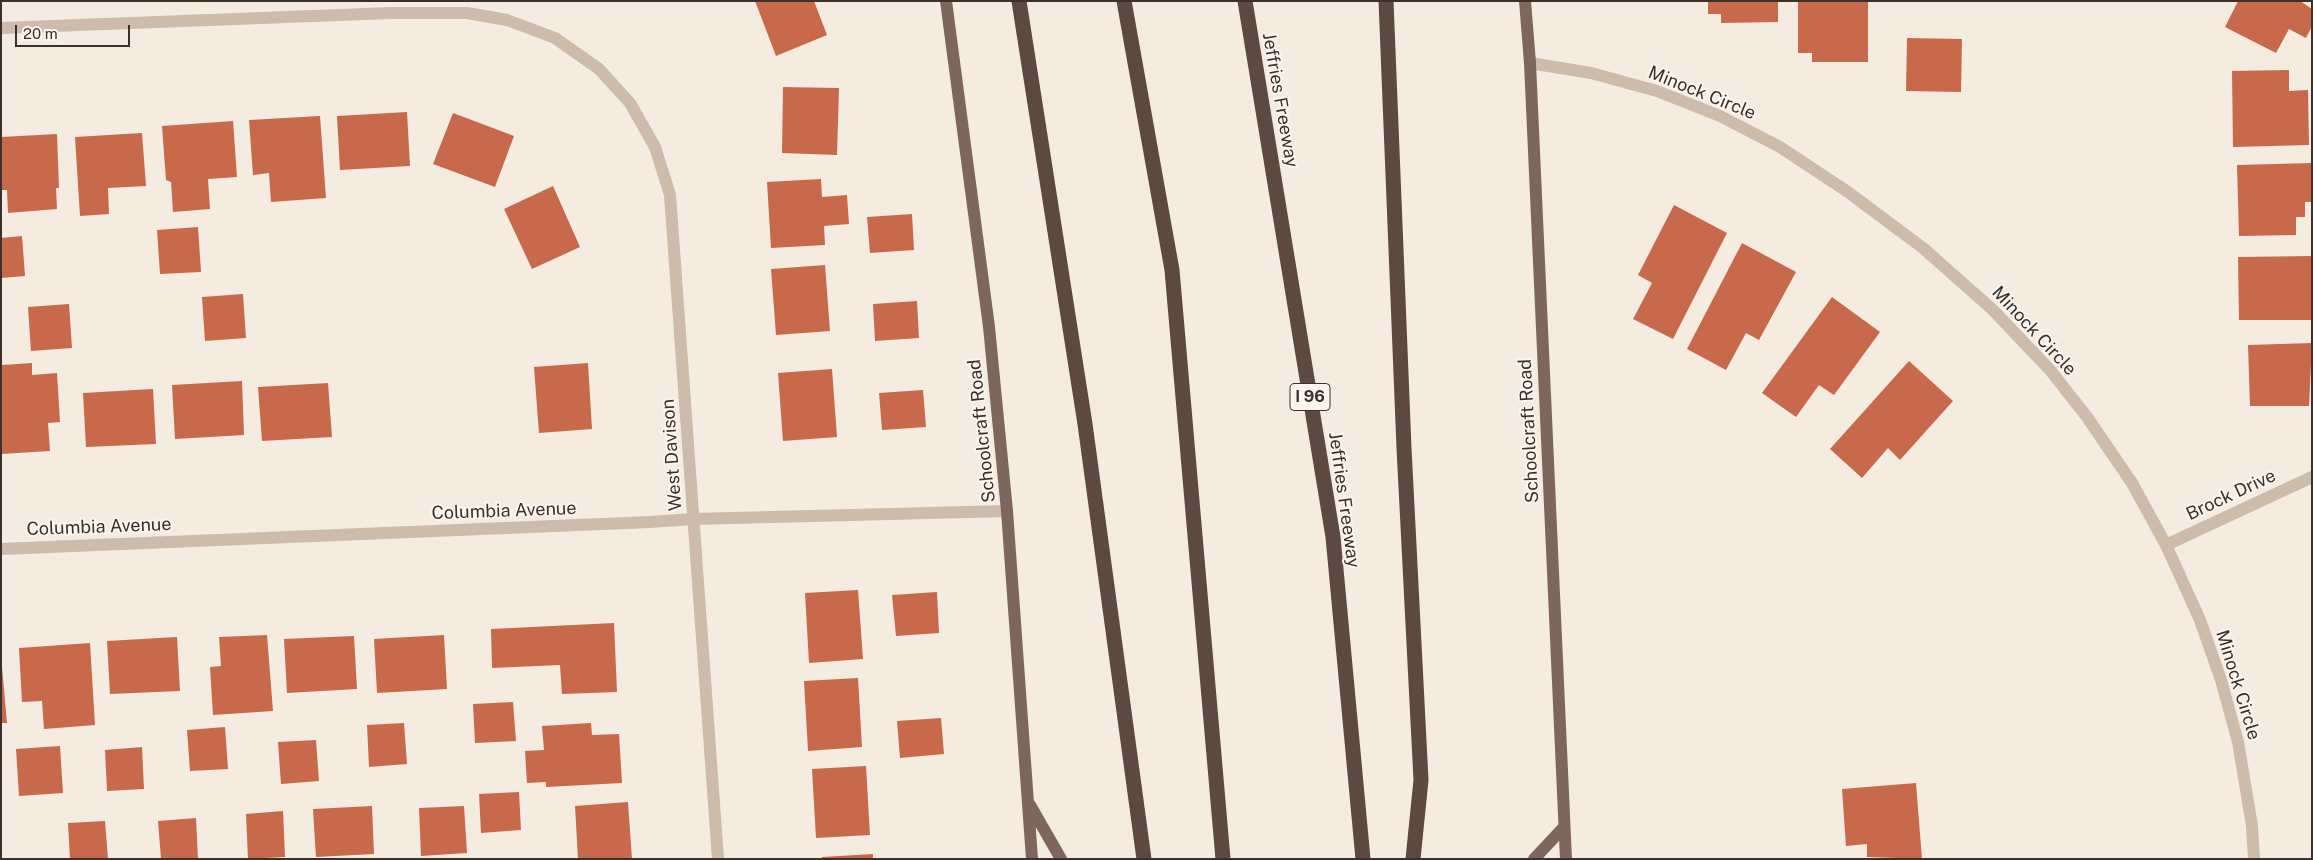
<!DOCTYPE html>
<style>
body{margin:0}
#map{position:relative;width:2313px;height:860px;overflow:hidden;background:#f4ebe1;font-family:"Public Sans",sans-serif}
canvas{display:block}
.frame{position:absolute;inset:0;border:2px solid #3b302b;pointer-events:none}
.scale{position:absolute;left:15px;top:25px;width:115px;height:22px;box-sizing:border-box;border:2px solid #3b302b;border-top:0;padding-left:6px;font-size:15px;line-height:18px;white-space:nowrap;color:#3b302b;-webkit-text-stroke:4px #fbf5ee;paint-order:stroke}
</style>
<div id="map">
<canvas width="2313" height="860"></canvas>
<div class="frame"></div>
<div class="scale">20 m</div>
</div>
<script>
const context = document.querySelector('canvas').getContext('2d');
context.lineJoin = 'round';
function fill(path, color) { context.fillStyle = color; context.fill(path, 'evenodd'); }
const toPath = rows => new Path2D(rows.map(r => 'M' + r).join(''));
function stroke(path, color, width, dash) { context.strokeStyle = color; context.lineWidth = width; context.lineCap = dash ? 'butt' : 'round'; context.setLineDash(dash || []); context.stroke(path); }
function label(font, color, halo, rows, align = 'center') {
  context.font = font + ' "Public Sans",sans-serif'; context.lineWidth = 4; context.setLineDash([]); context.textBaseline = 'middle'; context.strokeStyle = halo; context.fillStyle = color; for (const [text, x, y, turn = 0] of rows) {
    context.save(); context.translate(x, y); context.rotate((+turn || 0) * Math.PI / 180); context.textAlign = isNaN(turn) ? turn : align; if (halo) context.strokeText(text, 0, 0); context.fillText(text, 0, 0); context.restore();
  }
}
fill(toPath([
 [755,1,814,1,827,35,776,56],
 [1708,1,1778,1,1778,22,1721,23,1721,14,1708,14],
 [1798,1,1868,1,1868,62,1812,62,1812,53,1798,53],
 [2238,1,2300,1,2312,9,2312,26,2306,38,2289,29,2276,53,2225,27],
 [1907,38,1962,39,1961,92,1906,91],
 [2289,70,2289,91,2308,90,2309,145,2233,147,2232,71],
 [783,87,839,88,837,155,782,153],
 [407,112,410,166,340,170,337,116],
 [453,113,514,136,495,187,433,164],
 [320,116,326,198,271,202,269,173,253,175,249,120],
 [233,121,237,177,208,179,210,209,173,212,171,182,166,180,162,126],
 [142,133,146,186,108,188,109,214,80,216,75,137],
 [57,134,59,188,56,188,57,209,8,213,7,190,1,190,1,137],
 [2312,163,2312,202,2305,202,2305,217,2296,217,2296,235,2239,236,2237,165],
 [821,179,822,197,847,195,849,224,824,226,825,245,771,248,767,182],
 [553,186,580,247,532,269,504,209],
 [1674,205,1727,233,1673,339,1633,319,1652,283,1638,275],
 [912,214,914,250,870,253,867,217],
 [198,227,201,272,160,274,157,230],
 [22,236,25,276,1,278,1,238],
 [1742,243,1796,272,1759,340,1746,333,1726,370,1687,349],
 [2312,256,2312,320,2239,320,2238,257],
 [825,265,830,331,776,335,771,269],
 [243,294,246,338,205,341,202,297],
 [1832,297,1880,332,1834,395,1819,385,1796,417,1762,393],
 [917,301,919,338,875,341,873,304],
 [69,304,72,348,31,351,28,307],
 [2312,343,2309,406,2250,406,2248,345],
 [1909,361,1953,401,1900,460,1888,448,1862,478,1830,449],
 [32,363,32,375,57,373,60,422,48,423,50,451,1,454,2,365],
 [588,363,592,429,539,433,534,367],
 [832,369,837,437,783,441,778,373],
 [242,381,244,435,175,439,172,385],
 [328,383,332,437,262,441,258,387],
 [153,389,156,444,86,447,83,393],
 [923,390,926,427,882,430,879,393],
 [858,590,863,659,809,663,805,593],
 [937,592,939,633,896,636,892,595],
 [614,623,617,692,562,694,560,665,492,668,491,629],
 [267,635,273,711,213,715,210,667,221,666,219,637],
 [444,635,447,689,377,693,374,639],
 [354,636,357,689,287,693,284,639],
 [177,637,180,691,110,694,107,641],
 [90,643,95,725,44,729,42,701,22,702,19,648],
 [1,656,7,723,1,723],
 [858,678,862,747,808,751,804,681],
 [513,702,516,741,475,743,473,704],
 [941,718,944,754,900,758,897,721],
 [404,723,407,764,369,767,367,725],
 [591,723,592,735,619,734,622,783,546,787,546,782,527,783,525,751,544,750,542,726],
 [225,727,228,769,190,771,187,730],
 [316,740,319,781,281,784,278,742],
 [60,746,63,793,19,796,16,749],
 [142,747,144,789,107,791,105,750],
 [866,766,870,835,816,838,812,769],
 [1916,783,1922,859,1867,857,1867,844,1846,846,1842,789],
 [519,792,521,830,481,833,479,794],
 [628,802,632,859,578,859,575,806],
 [372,806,374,854,316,857,313,809],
 [464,806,467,853,421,856,419,808],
 [283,811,285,857,248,859,246,814],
 [196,818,198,859,161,859,158,821],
 [105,821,108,859,70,859,68,823],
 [873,854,873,859,822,859,822,857]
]), '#c8694b');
stroke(toPath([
 [1,28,391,13,467,13,507,20,555,38,599,69,630,103,655,147,670,195,718,859],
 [1530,63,1591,73,1657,91,1720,116,1780,147,1848,192,1923,248,1993,310,2050,370,2087,417,2132,483,2166,545,2200,620,2221,680,2238,742,2252,826,2254,859],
 [2166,545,2312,477],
 [1,549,650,522,694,519,1007,511]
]), '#cdbbac', 12);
stroke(toPath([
 [946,1,989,327,1007,511,1032,859],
 [1525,1,1530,63,1566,859],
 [1030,805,1061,859],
 [1534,859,1564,827]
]), '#7d675c', 12);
stroke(toPath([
 [1019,1,1085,424,1144,859],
 [1124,1,1172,270,1223,859],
 [1245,1,1333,537,1363,859],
 [1386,1,1404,448,1421,780,1413,859]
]), '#5c4a42', 15);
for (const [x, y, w] of [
 [1310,397,40]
]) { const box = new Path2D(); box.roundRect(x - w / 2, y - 13.5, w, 27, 4); context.fillStyle = '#fbf5ee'; context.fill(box); stroke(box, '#3b302b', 1); }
label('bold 16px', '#3b302b', null, [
 ["I 96",1310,397]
]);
label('18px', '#3b302b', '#fbf5ee', [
 ["Minock Circle",1702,93,22],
 ["Jeffries Freeway",1280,100,80],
 ["Minock Circle",2034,331,47],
 ["Schoolcraft Road",982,431,-96],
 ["Schoolcraft Road",1529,431,-93],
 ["West Davison",672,455,-94],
 ["Brock Drive",2231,495,-25],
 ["Jeffries Freeway",1344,500,82],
 ["Columbia Avenue",504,511,-2],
 ["Columbia Avenue",99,527,-2],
 ["Minock Circle",2238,685,73]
]);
</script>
